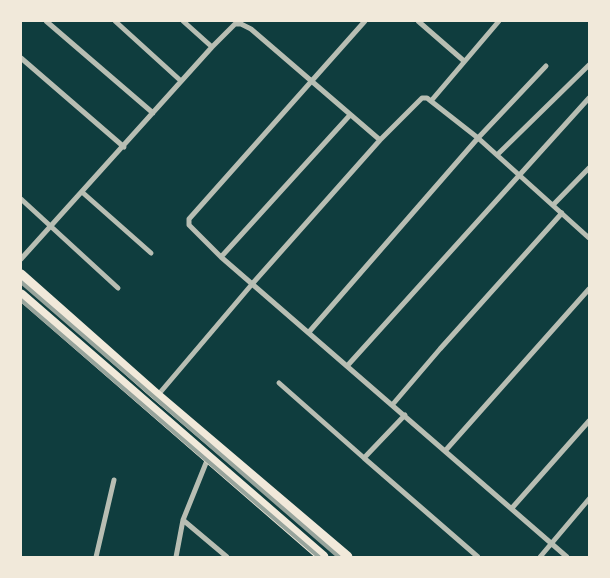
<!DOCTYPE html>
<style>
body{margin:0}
#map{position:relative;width:610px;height:578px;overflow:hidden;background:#0f3d3e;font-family:Arial,sans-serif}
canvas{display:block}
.frame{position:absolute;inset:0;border:22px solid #f1e9da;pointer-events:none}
</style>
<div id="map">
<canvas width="610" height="578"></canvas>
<div class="frame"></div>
</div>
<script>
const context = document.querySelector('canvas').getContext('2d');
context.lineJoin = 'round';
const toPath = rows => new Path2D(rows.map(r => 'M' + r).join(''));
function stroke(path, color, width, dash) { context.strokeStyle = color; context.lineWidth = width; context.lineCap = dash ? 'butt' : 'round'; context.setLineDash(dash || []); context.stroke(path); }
stroke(toPath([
 [46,21,153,113],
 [115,21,181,81],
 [183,21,212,47],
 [365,21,189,219,189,225,221,257,567,557],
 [418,21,464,61],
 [21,58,124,147],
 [431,101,499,21],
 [498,154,589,65],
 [82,192,151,253],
 [21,199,118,288],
 [553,205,589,168],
 [221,257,350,115],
 [21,259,212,47,235,24,241,24,251,29,380,140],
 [309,332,478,138,546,66],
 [348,365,589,98],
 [279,383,364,458],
 [158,395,253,283,380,140,422,98,427,98,478,138,589,238],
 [393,404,440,349,562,213],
 [405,415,364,458,478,557],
 [445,451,589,289],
 [512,508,589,421],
 [183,520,227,557],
 [96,557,114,480],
 [176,557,183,520,208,458],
 [540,557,589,499]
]), '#b8beb3', 5);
stroke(toPath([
 [21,275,153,392,347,557],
 [21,295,323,557]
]), '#f1e9da', 11);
stroke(toPath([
 [21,282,339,557],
 [21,300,319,557]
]), '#97a49c', 4);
</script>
